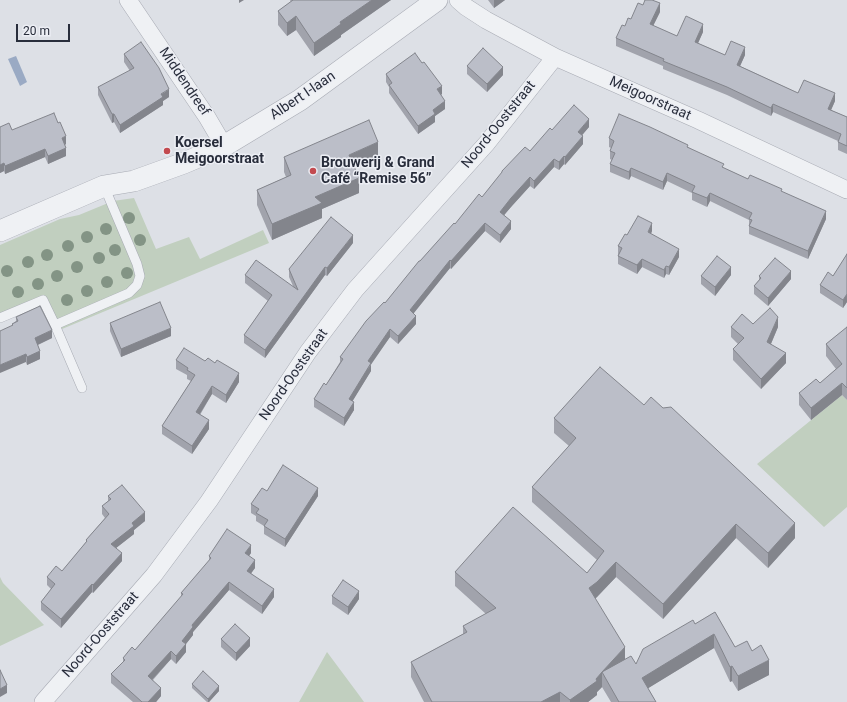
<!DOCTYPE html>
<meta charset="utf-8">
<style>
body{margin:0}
#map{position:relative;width:847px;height:702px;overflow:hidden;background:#dde0e6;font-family:Roboto,sans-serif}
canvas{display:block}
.scale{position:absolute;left:16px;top:24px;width:54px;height:18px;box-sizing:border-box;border:2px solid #282d3b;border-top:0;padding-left:5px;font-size:12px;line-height:14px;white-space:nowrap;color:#282d3b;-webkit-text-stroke:3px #eceef4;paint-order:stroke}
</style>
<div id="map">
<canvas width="847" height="702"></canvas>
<div class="scale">20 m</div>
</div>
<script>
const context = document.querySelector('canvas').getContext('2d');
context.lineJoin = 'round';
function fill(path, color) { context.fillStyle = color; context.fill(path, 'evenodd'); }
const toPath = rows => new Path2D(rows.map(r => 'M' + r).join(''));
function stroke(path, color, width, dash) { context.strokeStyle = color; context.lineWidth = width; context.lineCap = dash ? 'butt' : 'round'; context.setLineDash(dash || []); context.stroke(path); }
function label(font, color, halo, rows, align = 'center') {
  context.font = font + ' Roboto,sans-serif'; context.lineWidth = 3; context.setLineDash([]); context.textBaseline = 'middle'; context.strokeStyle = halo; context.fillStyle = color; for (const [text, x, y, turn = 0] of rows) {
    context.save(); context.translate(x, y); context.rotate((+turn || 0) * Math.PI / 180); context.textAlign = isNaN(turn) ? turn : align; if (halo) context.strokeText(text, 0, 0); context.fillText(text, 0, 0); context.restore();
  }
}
fill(toPath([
 [134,198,156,249,189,237,200,259,263,230,269,243,62,329,59,323,45,297,0,316,0,245,60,219,79,215,113,201],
 [842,395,847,400,847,507,824,527,757,464],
 [0,577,3,583,44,625,0,646],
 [327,652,359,695,364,702,299,702]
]), '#c1cfbf');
fill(toPath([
 [16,56,27,82,20,86,8,59]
]), '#9aaac4');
const service = toPath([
 [0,318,43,300,55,325],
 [82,388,55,325,129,293,137,285,140,276,137,264,104,186]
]);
const minor = toPath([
 [128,0,207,117,224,146],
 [458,0,466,7,486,20,555,57,698,120,847,190],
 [43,702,154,575,209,501,308,352,355,290,487,143,555,57]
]);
const tertiary = toPath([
 [0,231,104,186,134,181,148,176,184,163,224,146,300,100,437,0]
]);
stroke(service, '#a7aab3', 10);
stroke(minor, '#a7aab3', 18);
stroke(tertiary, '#a7aab3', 22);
stroke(service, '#eff1f4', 9);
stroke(minor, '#eff1f4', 17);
stroke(tertiary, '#eff1f4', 21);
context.fillStyle = '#839485';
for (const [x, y] of [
 [129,218],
 [106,229],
 [87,237],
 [140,240],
 [68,246],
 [115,250],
 [47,255],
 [99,258],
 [28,262],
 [77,267],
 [7,271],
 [127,273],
 [57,276],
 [107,282],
 [38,284],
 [87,291],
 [18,292],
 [67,300]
]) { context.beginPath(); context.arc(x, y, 6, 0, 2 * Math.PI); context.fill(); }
fill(toPath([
 [290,0,391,0,341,35,341,37,314,56,296,30,287,36,278,25,278,11,291,2],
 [488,0,505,0,494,8],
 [660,12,653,26,677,36,703,32,698,43,725,55,745,55,740,66,798,93,835,101,831,110,847,117,847,154,838,150,838,141,773,112,771,116,727,95,663,69,663,66,616,46,616,38,625,26],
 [124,54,169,97,163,101,163,105,120,133,114,122,112,123,98,95,98,87,130,71,124,62],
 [467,66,503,75,487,92,467,74],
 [386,74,442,94,441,95,445,109,435,116,435,122,418,134,389,93,389,87,386,82],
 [0,127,66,144,65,145,66,156,48,164,45,157,5,174,4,171,0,173],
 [589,127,582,135,583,144,565,165,564,164,559,170,554,167,534,189,530,186,511,207,504,215,511,229,500,243,485,231,451,269,450,268,413,313,416,324,398,344,390,337,371,363,371,371,352,401,354,410,344,426,314,407,314,399,326,385,340,362,340,357,420,261,455,224,482,197,502,173,502,171,530,151,552,130],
 [609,138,688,147,724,168,748,179,782,192,826,219,808,259,749,234,749,220,710,201,707,207,692,200,692,193,667,181,663,190,631,176,629,180,610,172,610,164,612,160,610,159,610,151,611,148,609,147],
 [284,157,378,157,355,168,359,193,322,209,322,218,272,240,257,205,257,190,286,177,284,172],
 [652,231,651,234,679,257,669,275,666,274,664,278,642,267,637,274,618,264,618,246,627,235],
 [353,243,327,276,325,275,265,358,244,343,244,335,268,301,245,283,245,275,293,286,289,277,289,269],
 [847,254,847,302,843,308,820,293,820,285,833,276],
 [731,275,715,296,701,284,701,276],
 [759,276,791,279,768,306,754,294,754,286,759,280],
 [16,317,52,338,38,345,40,359,27,365,12,326,12,324,16,321],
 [110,323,171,336,121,357,110,331],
 [753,324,778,327,771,344,786,363,761,389,733,360,733,349,738,344,731,337,731,327],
 [847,327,847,400,842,395,811,420,799,405,799,393,820,383,836,369,826,356,826,344],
 [176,360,239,382,226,403,212,394,200,415,209,429,192,454,162,434,162,426,191,381,187,379,187,375,176,369],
 [554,418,795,538,768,568,736,538,663,619,616,577,597,597,595,599,625,659,636,664,695,624,715,612,735,647,752,651,769,675,738,691,732,681,730,682,714,648,648,688,656,702,611,702,602,687,597,692,597,695,588,702,424,702,411,677,411,662,463,634,463,626,486,614,455,586,455,572,587,573,597,560,532,502,532,487,569,446,554,433],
 [267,491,318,496,285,547,264,534,264,526,256,521,256,516,251,513,251,504],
 [108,496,145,521,134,530,134,534,116,548,122,561,93,593,92,592,61,628,41,610,41,602,51,589,47,585,47,577,62,571,86,542,86,540,105,518,102,514,102,506,108,501],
 [251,553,249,556,255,568,251,573,274,597,262,614,229,590,193,632,193,635,186,644,186,652,176,664,171,659,153,680,161,696,156,702,133,702,111,683,111,674,123,662,123,658,135,650,181,597,181,593,209,561,209,556],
 [332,596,359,599,348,615,332,604],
 [221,639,250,646,236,661,221,647],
 [192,684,219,691,209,702,207,702,192,688]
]), '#a1a3ac');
fill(toPath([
 [239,0,244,0,239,3],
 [372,0,391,0,341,35,341,37,314,56,314,43,340,22],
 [494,0,505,0,494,8],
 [660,3,660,12,650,32,650,24],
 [296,16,296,30,287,36,287,23],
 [703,24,703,32,695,50,695,42],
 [745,47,745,55,737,73,737,65],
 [503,67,503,75,487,92,487,84],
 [442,86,442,94,437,97,437,89],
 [169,89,169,97,163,101,163,105,120,133,120,125],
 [835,93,835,101,828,117,828,109],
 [445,101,445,109,435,116,435,122,418,134,418,126,433,110],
 [773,104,773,112,771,116,771,108],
 [112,114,114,114,114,122,112,123],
 [589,119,589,127,578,140,578,132],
 [66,136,66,144,62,146,62,138],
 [583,136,583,144,565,165,565,157],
 [378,142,378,157,349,170,349,155],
 [66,148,66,156,48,164,48,156],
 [45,149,45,157,5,174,5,166],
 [564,156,564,164,559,170,559,162],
 [554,159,554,167,534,189,534,181],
 [4,163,4,171,0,173,0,165],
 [631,168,631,176,629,180,629,172],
 [667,173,667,181,663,190,663,182],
 [530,177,530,186,511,207,500,220,500,212,511,198],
 [359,178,359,193,322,209,322,218,272,240,272,224,315,197],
 [710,193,710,201,707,207,707,198],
 [826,211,826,219,808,259,808,251],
 [511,221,511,229,500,243,500,235],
 [485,223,485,231,451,269,451,261],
 [652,223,652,231,648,240,648,232],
 [353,235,353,243,327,276,327,268],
 [679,249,679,257,669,275,669,267],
 [642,259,642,267,637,274,637,265],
 [450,260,450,268,410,318,410,310],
 [666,266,666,274,664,278,664,270],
 [325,267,325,275,265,358,265,350],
 [731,267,731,275,715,296,715,287],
 [791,271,791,279,768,306,768,298],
 [847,294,847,302,843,308,843,300],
 [416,316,416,324,398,344,398,336],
 [778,317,778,327,767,353,767,342],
 [171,328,171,336,121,357,121,349],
 [390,329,390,337,368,369,368,361],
 [52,330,52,338,35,346,35,338],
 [40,351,40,359,27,365,27,357],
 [786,353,786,363,761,389,761,379],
 [26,354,26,362,0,373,0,365],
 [371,363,371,371,349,407,349,399],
 [239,373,239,382,226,403,226,395],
 [842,383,842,395,811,420,811,408],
 [212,386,212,394,196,420,196,412],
 [354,402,354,410,344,426,344,418],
 [209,420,209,429,192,454,192,446],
 [318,488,318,496,285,547,285,539],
 [145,512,145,521,134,530,134,534,111,552,111,544,132,523],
 [795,523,795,538,768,568,768,553],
 [736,524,736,538,663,619,663,604],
 [251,545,251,553,245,562,245,553],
 [122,553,122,561,93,593,93,585],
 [255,560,255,568,247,579,247,571],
 [616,562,616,577,597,597,589,603,589,588],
 [229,582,229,590,193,632,193,635,182,649,182,641,192,625],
 [92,584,92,592,61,628,61,619],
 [274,589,274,597,262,614,262,606],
 [359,591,359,599,348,615,348,607],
 [714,634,714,648,642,692,642,678],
 [250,638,250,646,236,661,236,653],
 [186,644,186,652,176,664,176,656],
 [625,647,625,661,602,672],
 [171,651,171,659,148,684,148,676],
 [769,660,769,675,738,691,738,676],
 [732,666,732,681,730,682,730,667],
 [602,672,602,687,597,692,597,695,588,702,570,702,570,700,596,679],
 [7,685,7,693,0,697,0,689],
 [219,686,219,691,209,702,208,702,208,699],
 [161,688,161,696,156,702,148,702],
 [560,692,560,702,541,702]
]), '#83858c');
const building = toPath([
 [293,0,372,0,340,22,341,24,314,43,296,16,287,23,278,11,293,0],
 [645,0,652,0,660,3,650,24,677,36,686,16,703,24,695,42,725,55,731,41,745,47,737,65,798,93,804,80,835,93,828,109,847,117,847,146,838,142,841,134,773,104,771,108,727,87,663,61,664,59,616,38,622,25,625,26,628,18,631,19,638,3,643,5,645,0],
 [141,42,159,68,169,89,161,94,163,97,120,125,114,114,112,114,98,87,134,68,124,54,141,42],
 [483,48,503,67,487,84,467,66,483,48],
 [415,53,422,63,424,62,442,86,437,89,445,101,433,110,435,114,418,126,389,85,392,83,386,74,415,53],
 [574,105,589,119,578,132,583,136,565,157,564,156,559,162,554,159,534,181,530,177,511,198,500,212,511,221,500,235,485,223,451,261,450,260,410,310,416,316,398,336,390,329,368,361,371,363,349,399,354,402,344,418,314,399,324,383,326,385,343,359,340,357,366,321,384,302,385,303,419,261,420,261,454,223,455,224,479,194,482,197,502,172,502,171,525,147,530,151,550,128,552,130,574,105],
 [54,113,58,123,60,122,66,136,62,138,66,148,48,156,45,149,5,166,4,163,0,165,0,127,9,123,12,130,54,113],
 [619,114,650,127,688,145,687,147,724,164,722,167,748,179,750,175,782,189,781,191,826,211,808,251,749,226,752,220,749,219,752,213,710,193,707,198,692,192,695,186,667,173,663,182,631,168,629,172,610,164,615,153,610,151,614,141,609,138,619,114],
 [369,120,378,142,349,155,359,178,315,197,322,203,272,224,257,190,291,175,284,157,369,120],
 [638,216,652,223,648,232,679,249,669,267,666,266,664,270,642,259,637,265,618,256,622,248,618,246,625,234,627,235,638,216],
 [331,217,353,235,327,268,325,267,265,350,244,335,272,295,245,275,256,260,298,290,289,269,331,217],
 [847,254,847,294,843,300,820,285,828,272,833,276,847,254],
 [717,256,731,267,715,287,701,276,717,256],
 [775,258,791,271,768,298,754,286,761,278,759,276,775,258],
 [160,302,171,328,121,349,110,323,160,302],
 [40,306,52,330,35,338,40,351,27,357,26,354,0,365,0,331,13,325,12,324,18,321,16,317,40,306],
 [770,308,778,317,767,342,786,353,761,379,733,349,744,338,731,327,742,314,753,324,770,308],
 [847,327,847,388,842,383,811,408,799,393,816,379,820,383,842,364,826,344,847,327],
 [184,348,205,361,208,358,215,363,217,360,239,373,226,395,212,386,196,412,209,420,192,446,162,426,195,375,187,370,188,368,176,360,184,348],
 [600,367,644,405,651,397,663,408,671,407,795,523,768,553,736,524,663,604,616,562,597,582,589,588,625,647,602,672,631,656,636,664,643,649,693,620,695,624,715,612,735,647,747,641,752,651,761,645,769,660,738,676,732,666,730,667,714,634,642,678,656,702,619,702,602,672,596,679,597,681,570,700,560,692,541,702,432,702,411,662,467,632,463,626,496,608,455,572,513,507,587,573,604,551,532,487,576,438,554,418,600,367],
 [283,465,318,488,285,539,264,526,268,520,256,513,259,509,251,504,262,488,267,491,283,465],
 [122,485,145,512,132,523,134,526,111,544,122,553,93,585,92,584,61,619,41,602,55,584,47,577,56,566,62,571,87,541,86,540,109,514,102,506,111,499,108,496,122,485],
 [227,529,251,545,245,553,255,560,247,571,274,589,262,606,229,582,192,625,193,627,182,641,186,644,176,656,171,651,148,676,161,688,148,702,142,702,111,674,125,660,123,658,132,647,135,650,183,594,181,593,211,558,209,556,227,529],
 [343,580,359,591,348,607,332,596,343,580],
 [235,624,250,638,236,653,221,639,235,624],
 [0,670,7,685,0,689,0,670],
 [203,671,219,686,208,699,192,684,203,671]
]);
fill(building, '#bbbec8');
stroke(building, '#83858c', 1);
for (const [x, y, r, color] of [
 [167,151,4,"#c34a4f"],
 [313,171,4,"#c34a4f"]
]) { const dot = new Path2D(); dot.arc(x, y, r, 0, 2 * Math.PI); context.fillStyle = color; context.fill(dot); stroke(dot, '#eceef4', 1.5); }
label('14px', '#282d3b', '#eceef4', [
 ["Middendreef",184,82,56],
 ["Albert I-laan",303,96,-34],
 ["Meigoorstraat",650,99,24],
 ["Noord-Ooststraat",499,125,-51],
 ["Noord-Ooststraat",294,375,-55],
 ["Noord-Ooststraat",101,635,-49]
]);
label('bold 14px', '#282d3b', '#eceef4', [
 ["Koersel",175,143],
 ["Meigoorstraat",175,159],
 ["Brouwerij & Grand",321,163],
 ["Café “Remise 56”",321,179]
], 'left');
</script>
